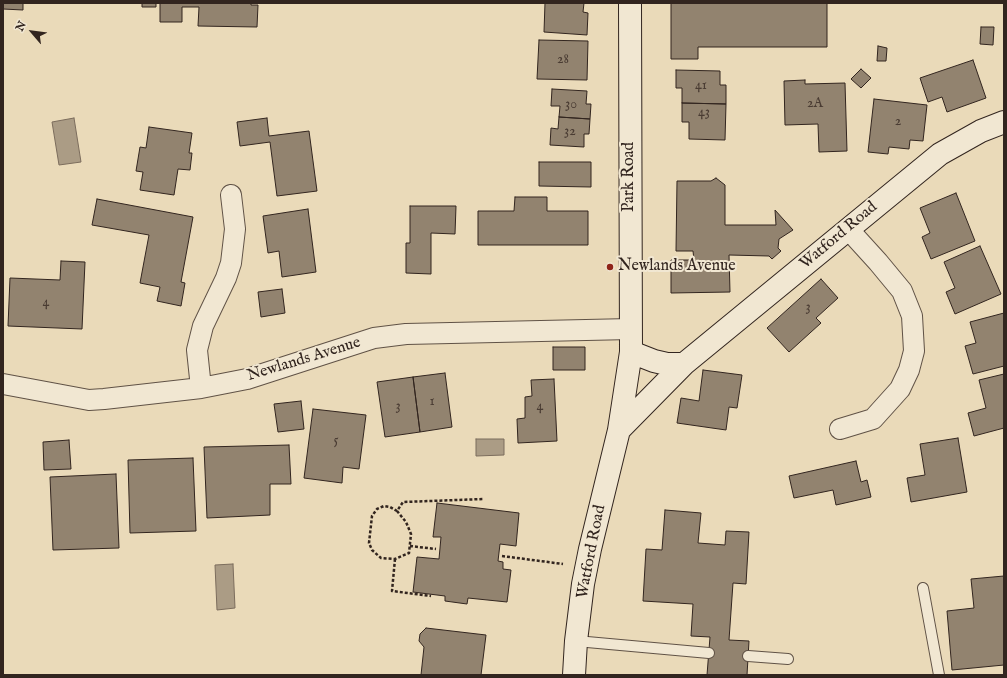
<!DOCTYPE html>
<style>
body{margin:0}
#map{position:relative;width:1007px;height:678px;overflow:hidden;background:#eadab9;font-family:"IM FELL English",serif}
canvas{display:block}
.frame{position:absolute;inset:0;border:4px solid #32251f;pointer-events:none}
.north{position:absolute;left:12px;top:12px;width:40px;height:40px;-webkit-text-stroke:3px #f1e7d2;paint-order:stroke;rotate:298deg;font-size:11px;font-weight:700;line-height:16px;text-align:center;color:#32251f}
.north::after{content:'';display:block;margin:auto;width:14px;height:18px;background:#32251f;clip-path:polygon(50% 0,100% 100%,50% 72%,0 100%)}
</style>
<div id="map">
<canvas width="1007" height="678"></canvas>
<div class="frame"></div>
<div class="north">N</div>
</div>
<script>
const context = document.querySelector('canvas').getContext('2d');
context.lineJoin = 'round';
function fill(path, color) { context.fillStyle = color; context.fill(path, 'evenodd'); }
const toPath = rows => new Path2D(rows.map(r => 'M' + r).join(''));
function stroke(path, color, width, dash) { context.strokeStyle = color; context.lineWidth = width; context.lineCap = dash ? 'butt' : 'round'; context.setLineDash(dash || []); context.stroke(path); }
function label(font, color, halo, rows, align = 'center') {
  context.font = font + ' "IM FELL English",serif'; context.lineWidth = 4; context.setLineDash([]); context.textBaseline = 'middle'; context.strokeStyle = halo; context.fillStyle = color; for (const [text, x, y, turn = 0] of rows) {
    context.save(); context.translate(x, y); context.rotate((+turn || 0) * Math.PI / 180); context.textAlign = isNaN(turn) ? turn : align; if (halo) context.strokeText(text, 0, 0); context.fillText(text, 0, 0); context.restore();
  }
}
const water = toPath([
 [74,118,81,162,59,165,52,122,74,118],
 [476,439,504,439,504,455,476,456,476,439],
 [233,564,235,608,217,610,215,565,233,564]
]);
fill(water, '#ab9c85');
stroke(water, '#7b6c5c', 1);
const building = toPath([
 [3,3,23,3,23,10,3,9,3,3],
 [142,3,156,3,156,7,142,7,142,3],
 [160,3,251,3,251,5,258,5,257,27,198,26,199,7,182,7,182,22,160,22,160,3],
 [545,3,584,3,583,12,588,13,587,35,544,32,545,3],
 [671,3,827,3,827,47,698,47,698,59,671,59,671,3],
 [981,27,994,27,993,45,980,44,981,27],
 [539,40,588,41,587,80,537,79,539,40],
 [878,46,887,48,886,61,877,61,878,46],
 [973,60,986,98,947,112,942,97,928,102,920,78,973,60],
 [861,69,871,78,861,88,851,79,861,69],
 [676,70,720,71,720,85,726,85,726,104,682,103,682,88,676,88,676,70],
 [805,80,805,84,845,83,847,151,819,152,818,124,785,125,784,81,805,80],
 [552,89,587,91,586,104,591,104,590,119,559,117,560,106,551,106,552,89],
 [874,99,927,105,923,141,910,140,909,149,889,147,888,154,868,152,874,99],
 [682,103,726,104,725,140,689,139,689,122,682,122,682,103],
 [559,117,590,119,589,134,584,134,584,147,550,145,551,128,558,129,559,117],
 [267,118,269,136,309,131,317,191,277,196,270,142,240,146,237,122,267,118],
 [149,127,192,133,189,153,192,153,190,170,178,169,174,195,140,190,143,172,136,171,140,147,146,148,149,127],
 [539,162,591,162,591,187,539,186,539,162],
 [716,178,725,185,725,225,776,225,775,210,793,230,779,239,778,248,781,251,772,259,769,256,729,255,730,292,671,293,671,260,694,260,693,251,676,251,677,181,711,181,716,178],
 [956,193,975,241,931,259,922,237,930,233,920,208,956,193],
 [515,197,547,197,547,211,588,211,588,245,478,245,478,211,514,211,515,197],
 [97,199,193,217,181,282,185,283,181,306,157,301,160,287,140,283,149,235,92,225,97,199],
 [410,206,456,206,455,234,431,233,431,274,406,273,406,243,410,243,410,206],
 [308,209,316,272,282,277,279,251,268,253,263,216,308,209],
 [980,246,1001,294,955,314,946,292,955,288,944,262,980,246],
 [61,261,85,262,82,329,8,326,10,278,60,280,61,261],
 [821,279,838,298,816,318,821,323,789,352,767,328,821,279],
 [282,289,285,313,261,317,258,292,282,289],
 [1004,313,1004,366,973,374,965,346,976,343,970,322,1004,313],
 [553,347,585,347,585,370,553,370,553,347],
 [703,370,742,375,737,408,729,407,726,430,677,423,681,398,699,401,703,370],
 [445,373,452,427,420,432,413,377,445,373],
 [1004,374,1004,428,974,436,968,413,986,408,979,380,1004,374],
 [413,377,420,432,385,437,377,382,413,377],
 [554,379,557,441,518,443,517,419,525,418,525,397,532,396,531,380,554,379],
 [301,401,304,429,278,432,274,404,301,401],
 [313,409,366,415,359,469,343,467,342,483,304,478,313,409],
 [958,438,967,492,911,502,907,478,925,475,920,444,958,438],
 [69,440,71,469,44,470,43,442,69,440],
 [289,445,291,484,270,484,270,515,207,518,204,447,289,445],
 [193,458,196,531,130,533,128,460,193,458],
 [856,461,861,482,867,480,871,497,836,505,833,490,794,498,789,476,856,461],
 [116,474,119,548,53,550,50,477,116,474],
 [437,503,519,513,516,546,500,544,498,561,503,562,503,569,511,570,507,602,468,598,467,604,445,601,445,596,413,592,417,557,439,559,441,537,433,537,437,503],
 [665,510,701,513,698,543,725,545,726,531,749,532,746,584,733,583,729,640,749,641,747,675,707,675,710,637,691,636,693,604,643,601,646,549,662,550,665,510],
 [1004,576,1004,665,952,670,947,611,974,608,971,579,1004,576],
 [426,628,486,635,481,675,421,675,424,647,419,641,420,634,426,628]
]);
fill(building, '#92836f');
stroke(building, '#32251f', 1);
const lane = toPath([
 [923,588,939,675],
 [576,641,709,653],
 [748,656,788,659]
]);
const street = toPath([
 [3,384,89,400,104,399,201,388,247,379,374,338,406,334,631,329],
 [201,388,197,350,203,326,226,278,231,263,235,229,231,195],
 [840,429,873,419,900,389,909,370,914,351,912,316,902,291,878,262,848,229]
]);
const secondary = toPath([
 [631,352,654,361,667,364,684,364],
 [619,430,684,364,940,154,981,131,1004,122],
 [574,675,576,641,583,584,590,549,619,430,631,352,630,3]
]);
stroke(lane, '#605246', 12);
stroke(street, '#605246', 22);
stroke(secondary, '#32251f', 24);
stroke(toPath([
 [397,511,406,522,411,534,409,553,395,559,381,558,372,550,369,543,372,516,377,509,384,506,390,507,397,511,403,502,484,499],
 [410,546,436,549],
 [502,556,563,564],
 [395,559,392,591,431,596]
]), '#32251f', 2.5, [3, 2]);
stroke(lane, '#f1e7d2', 10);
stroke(street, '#f1e7d2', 20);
stroke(secondary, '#f1e7d2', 22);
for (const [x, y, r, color] of [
 [610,267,4,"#8f2418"]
]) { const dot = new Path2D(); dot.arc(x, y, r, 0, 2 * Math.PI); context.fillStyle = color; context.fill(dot); stroke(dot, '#f1e7d2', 1.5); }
label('14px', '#4a3c33', null, [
 ["28",563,60],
 ["41",701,86],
 ["2A",815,104],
 ["30",571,105],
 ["43",704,113],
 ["2",898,122],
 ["32",570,132],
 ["4",46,303],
 ["3",808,308],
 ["1",432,402],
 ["3",398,407],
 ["4",540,407],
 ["5",336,441]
]);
label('16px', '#32251f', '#f1e7d2', [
 ["Park Road",630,177,-90],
 ["Watford Road",839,236,-40],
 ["Newlands Avenue",304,360,-17],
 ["Watford Road",592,552,-79]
]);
label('16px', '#32251f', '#f1e7d2', [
 ["Newlands Avenue",618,267]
], 'left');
</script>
